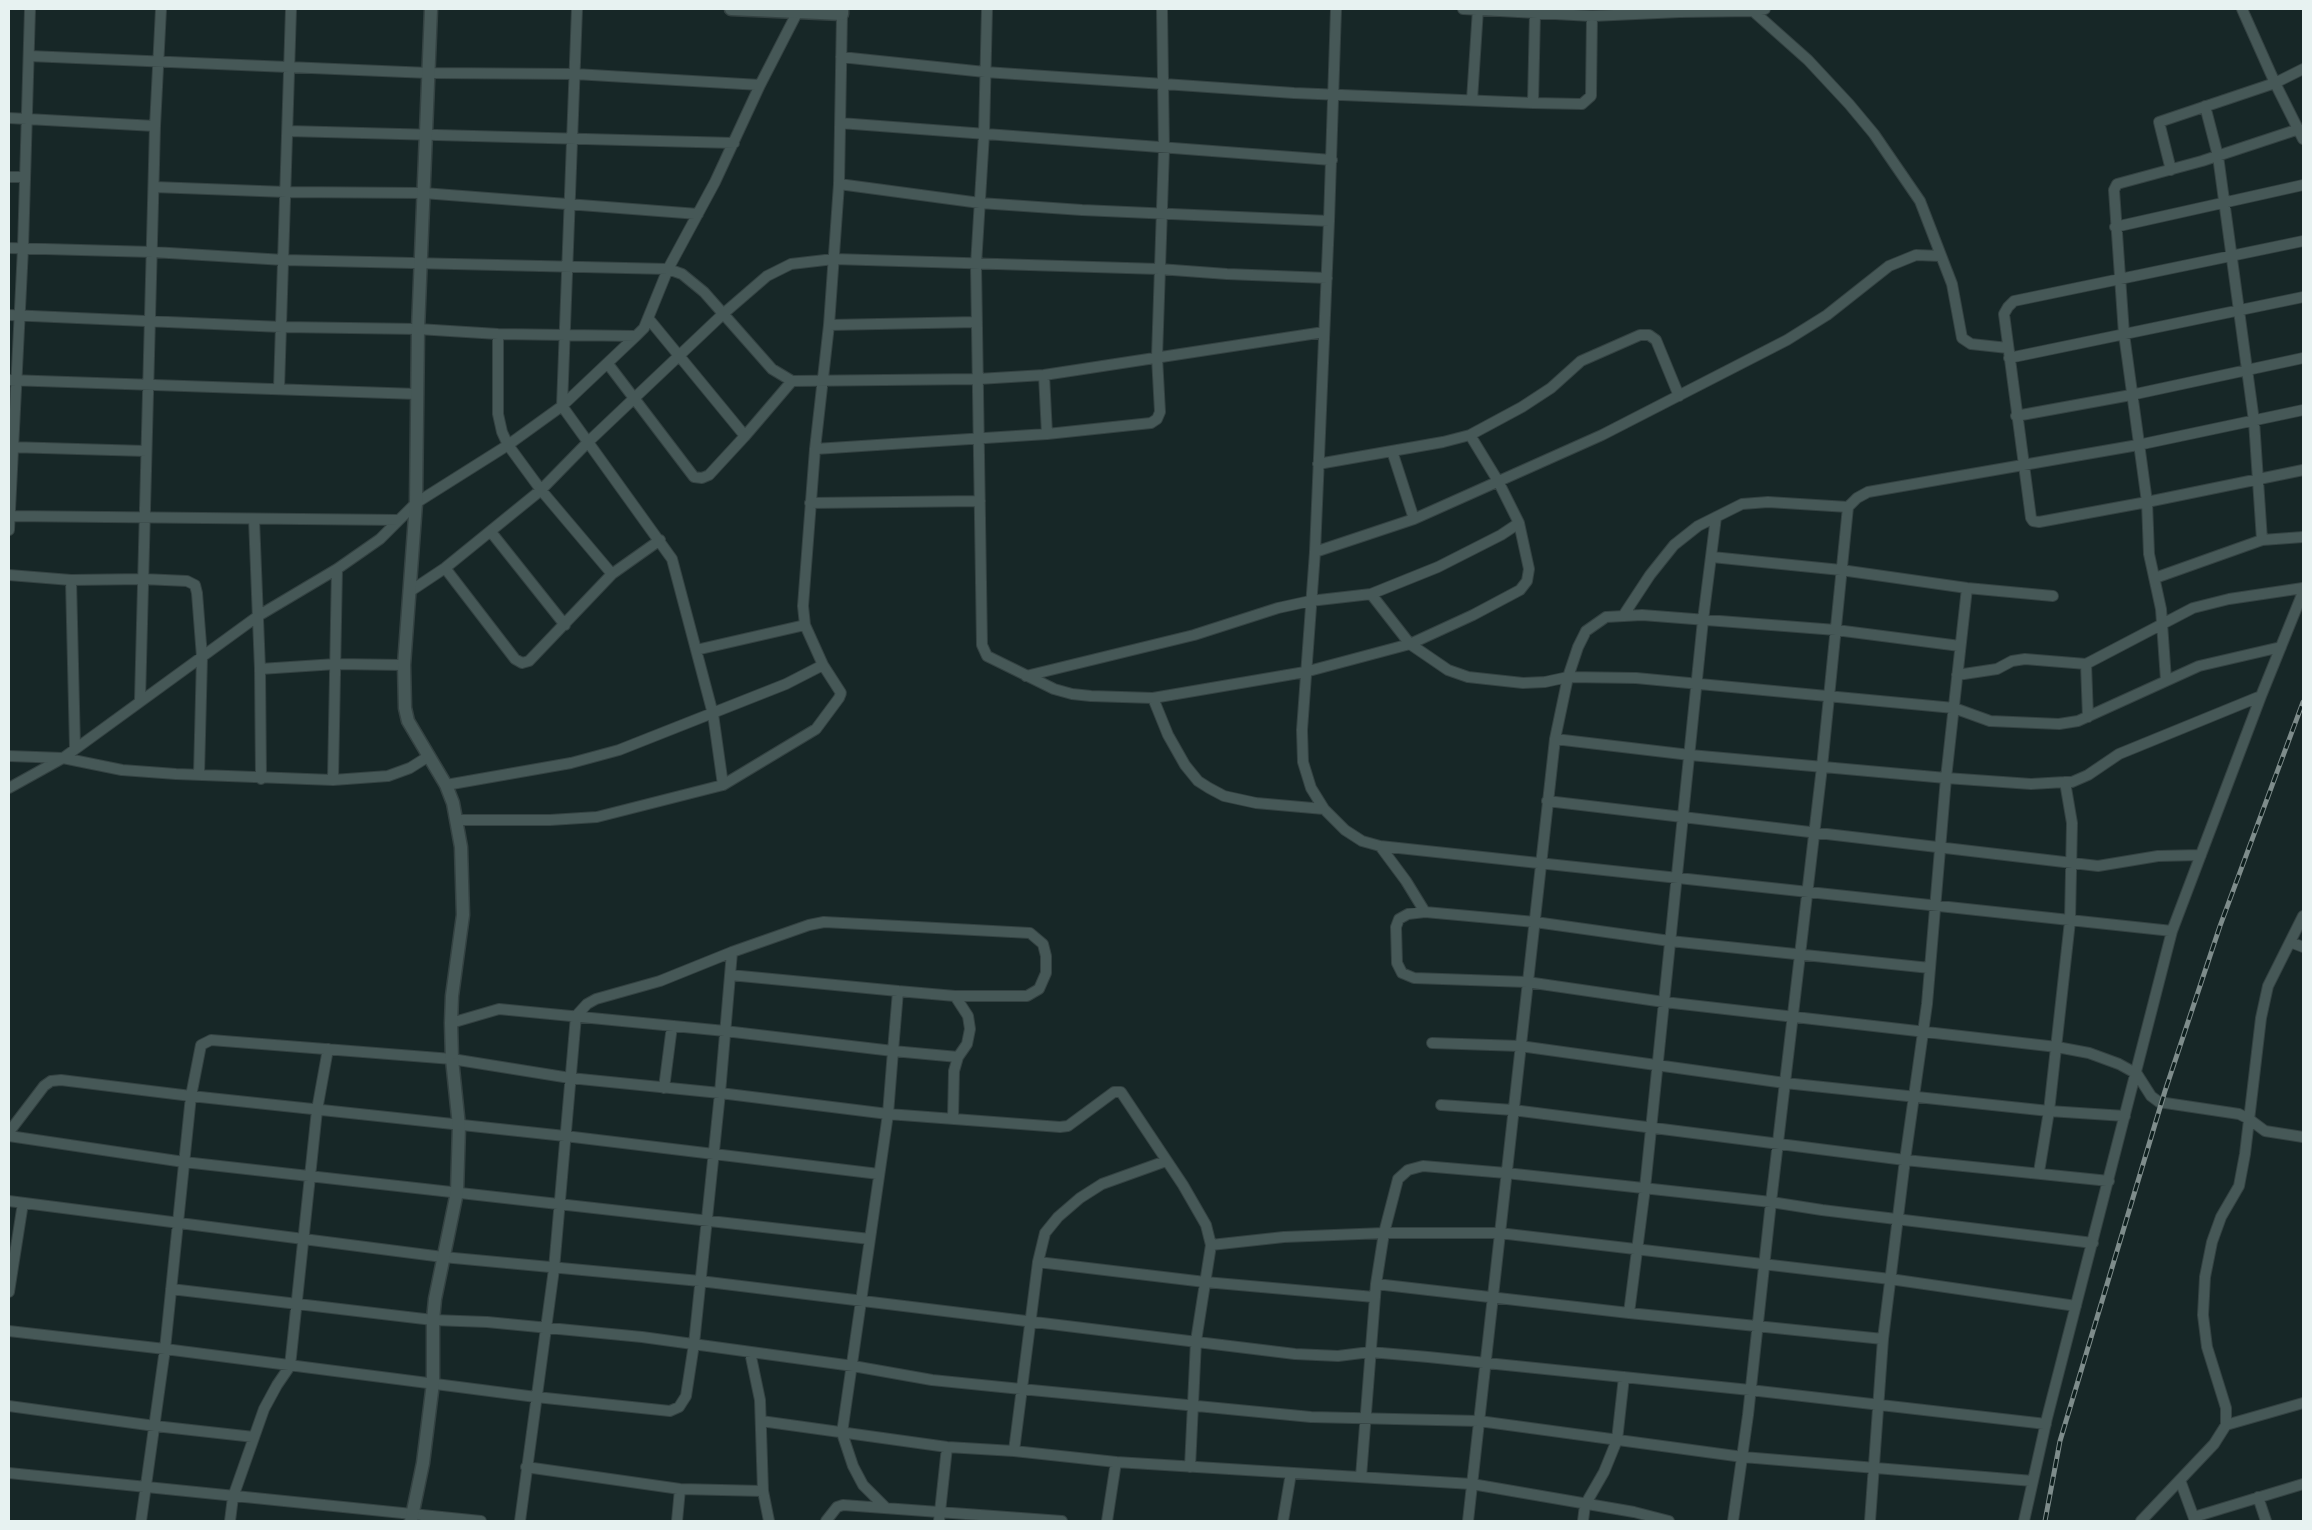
<!DOCTYPE html>
<style>
body{margin:0}
#map{position:relative;width:2312px;height:1530px;overflow:hidden;background:#172727;font-family:"PT Serif",serif}
canvas{display:block}
.frame{position:absolute;inset:0;border:10px solid #e7f2f1;pointer-events:none}
</style>
<div id="map">
<canvas width="2312" height="1530"></canvas>
<div class="frame"></div>
</div>
<script>
const context = document.querySelector('canvas').getContext('2d');
context.lineJoin = 'round';
const toPath = rows => new Path2D(rows.map(r => 'M' + r).join(''));
function stroke(path, color, width, dash) { context.strokeStyle = color; context.lineWidth = width; context.lineCap = dash ? 'butt' : 'round'; context.setLineDash(dash || []); context.stroke(path); }
const minor = toPath([
 [577,9,562,406,672,559,713,714,723,785],
 [987,9,984,134,976,265,982,645,987,656,1054,689,1072,694,1091,696,1153,698,1305,672,1410,644,1473,615,1520,590,1527,581,1529,569,1519,523],
 [1336,9,1329,221,1315,552,1302,730,1303,762,1311,788,1324,809,1345,830,1362,841,1380,846,2172,931],
 [1463,9,1592,16,1680,12,1753,11,1765,9],
 [2242,9,2275,83,2303,139],
 [1753,11,1808,60,1849,104,1874,134,1920,201,1952,284,1962,338,1971,344,2008,348],
 [29,56,429,73,575,74,760,85],
 [841,57,985,72,1164,84,1294,93,1533,103,1535,13],
 [1472,100,1478,9],
 [1533,103,1582,104,1591,96,1592,16],
 [2205,106,2218,156,2254,421,2262,540],
 [9,118,155,126],
 [840,123,1332,160],
 [288,131,734,143],
 [2171,170,2159,122,2275,83,2303,69],
 [9,177,23,177],
 [839,184,980,203,1082,210,1329,221],
 [154,187,286,192,423,193,698,214],
 [2115,227,2303,185],
 [2303,241,2014,301,2008,307,2004,314,2031,518,2033,521,2039,522,2147,502,2303,470],
 [9,248,153,252,284,260,668,269,682,274,704,292,772,369,792,381,978,379,1044,375,1324,332],
 [9,315,282,327,418,329,498,334,636,336],
 [648,318,745,436,792,381],
 [829,325,977,322],
 [498,334,498,414,502,432,508,445,541,490,612,574],
 [2009,358,2303,297],
 [608,364,694,477,702,478,709,475,745,436],
 [1044,375,1047,434],
 [9,380,417,394],
 [279,389,291,9],
 [2016,416,2131,395,2303,358],
 [1470,435,1522,407,1551,388,1581,361,1640,335,1649,335,1656,340,1679,396],
 [9,447,146,451],
 [815,449,1047,434,1151,423,1157,419,1160,412,1157,357,1164,149,1162,9],
 [1392,451,1414,519],
 [810,503,980,501],
 [9,516,399,520],
 [254,519,260,669,261,779],
 [9,530,23,248,30,9],
 [491,532,565,625],
 [1315,552,1414,519,1602,435,1787,340,1827,315,1889,266,1916,255,1941,256],
 [1712,557,1841,570,1967,588,2053,596],
 [445,568,515,659,522,663,529,661,612,574,660,540],
 [9,575,71,580,143,579,187,581,195,585,197,593,202,657,199,775],
 [2155,578,2262,540,2303,537],
 [71,580,75,748],
 [409,592,445,568,541,490,587,443,723,314,767,276,791,264,834,259,1159,269,1227,274,1327,278],
 [1371,594,1410,644,1448,670,1468,677,1523,683,1545,682,1568,677,1636,678,1954,708,1990,721,2059,724,2078,721,2199,666,2281,647],
 [1623,616,1650,575,1674,545,1698,526,1742,504,1768,502,1848,507],
 [696,650,805,625],
 [2086,664,2088,717],
 [260,669,336,664,404,665],
 [1957,675,1997,669,2012,661,2025,659,2086,664,2193,608,2229,599,2303,588],
 [1026,676,1194,635,1278,608,1310,601,1371,594,1438,567,1501,535,1519,523,1498,481,1470,435,1443,442,1318,464],
 [2166,680,2161,609,2149,554,2147,502,2124,334,2114,190,2117,184,2202,161,2299,129],
 [1153,698,1168,735,1185,765,1198,781,1209,788,1224,796,1256,803,1324,809],
 [140,700,155,126,161,9],
 [1555,739,1690,755,1946,778,2031,784,2065,782,2072,782,2088,775,2119,754,2261,696],
 [9,756,63,758,122,770,176,774,333,780,388,776,410,768,429,756],
 [333,780,337,569],
 [446,785,571,763,619,750,786,684,823,665,805,625,803,606,815,449,829,325,839,184,842,14],
 [9,788,63,758,258,616,337,569,380,539,416,503,508,445,562,406,636,336,644,328,668,269,715,182,760,85,797,13],
 [1547,801,2098,866,2158,856,2201,855],
 [457,820,550,820,597,817,723,785,816,729,839,698,841,693,823,665],
 [1380,846,1406,881,1425,912],
 [2290,942,2303,947],
 [1930,968,1670,941,1535,922,1425,912,1408,914,1399,919,1396,927,1397,963,1402,973,1414,978,1527,982,1664,1002,2057,1047,2089,1053,2119,1064,2137,1074,2151,1096,2159,1102,2239,1114,2249,1119,2265,1131,2303,1137],
 [730,975,898,991,893,1051,958,1057],
 [451,1023,499,1009,725,1031,893,1051,888,1114,842,1433,853,1466,863,1485,885,1507],
 [1432,1043,1520,1046,1785,1083,2049,1111,2125,1116],
 [664,1088,672,1026],
 [1441,1105,1513,1110,1905,1160,2109,1181],
 [953,1119,954,1071,958,1057,967,1044,970,1029,968,1016,955,996],
 [9,1132,44,1086,51,1081,61,1080,191,1096,565,1136,879,1174],
 [9,1136,184,1162,870,1239],
 [2039,1172,2049,1111,2070,921,2072,823,2065,782],
 [9,1201,443,1257,700,1281,1295,1354,1338,1356,1370,1352,1428,1357,1750,1390,2046,1424],
 [1211,1245,1284,1237,1384,1233,1499,1233,1890,1279,2076,1306],
 [1038,1262,1205,1282,1374,1297],
 [1376,1284,1629,1313,1883,1339],
 [171,1289,433,1320,487,1322,642,1337,853,1366,932,1380,1021,1389,1311,1417,1479,1421,1743,1457,2033,1481],
 [9,1292,23,1203],
 [1629,1313,1645,1188,1703,620,1716,517],
 [9,1331,165,1349,536,1397,670,1411,679,1407,686,1396,694,1344,720,1093,732,952],
 [750,1352,760,1400,763,1491,769,1521],
 [9,1406,155,1426,254,1437],
 [761,1421,947,1447,1014,1451,1116,1462,1472,1484,1634,1512,1669,1521],
 [2226,1425,2303,1403],
 [1014,1451,1038,1262,1045,1233,1058,1217,1080,1198,1102,1184,1166,1161],
 [526,1467,680,1489,763,1491],
 [9,1473,481,1521],
 [1361,1477,1376,1284,1384,1233,1398,1179,1408,1170,1423,1166,1506,1173,1771,1202,1822,1210,2093,1243],
 [2180,1480,2195,1521],
 [2258,1497,2266,1521],
 [2194,1517,2303,1484],
 [141,1521,165,1349,191,1096,201,1045,211,1040,452,1059,570,1078,720,1093,888,1114,1060,1127,1068,1126,1114,1092,1121,1092,1183,1185,1206,1225,1211,1245,1196,1341,1190,1467],
 [230,1521,233,1497,264,1409,277,1385,290,1366,317,1110,328,1049],
 [520,1521,554,1269,576,1016,587,1004,596,999,660,981,732,952,809,925,824,922,1030,933,1043,944,1046,956,1046,973,1039,989,1027,996,955,996,898,991],
 [677,1521,680,1489],
 [826,1521,837,1507,843,1505,1062,1521],
 [939,1521,947,1447],
 [1107,1521,1116,1462],
 [1283,1521,1291,1473],
 [1468,1521,1555,739,1568,677,1578,647,1586,631,1606,617,1642,615,1836,630,1960,646],
 [1583,1521,1585,1505,1604,1472,1617,1440,1624,1377],
 [1733,1521,1748,1415,1771,1202,1822,767,1848,507,1857,498,1868,492,2138,445,2303,410],
 [1870,1521,1883,1339,1905,1160,1927,1004,1946,778,1967,588],
 [2024,1521,2047,1418,2172,931,2261,696,2303,592],
 [2141,1521,2214,1444,2226,1425,2226,1408,2207,1347,2203,1315,2205,1277,2212,1242,2221,1217,2239,1186,2245,1154,2261,1018,2268,986,2303,916]
]);
const tertiary = toPath([
 [731,9,842,14,842,9],
 [411,1521,423,1463,433,1383,433,1320,435,1299,457,1192,459,1126,452,1059,451,1023,452,996,463,915,461,847,453,803,446,785,408,721,405,708,404,665,416,503,418,329,431,9]
]);
stroke(minor, '#344242', 12);
stroke(tertiary, '#344242', 15);
stroke(minor, '#465857', 10);
stroke(tertiary, '#465857', 12);
const rail = toPath([
 [2045,1521,2060,1441,2165,1091,2220,926,2303,702]
]);
stroke(rail, '#7e8c8b', 5);
stroke(rail, '#0d1e1d', 3, [9]);
</script>
